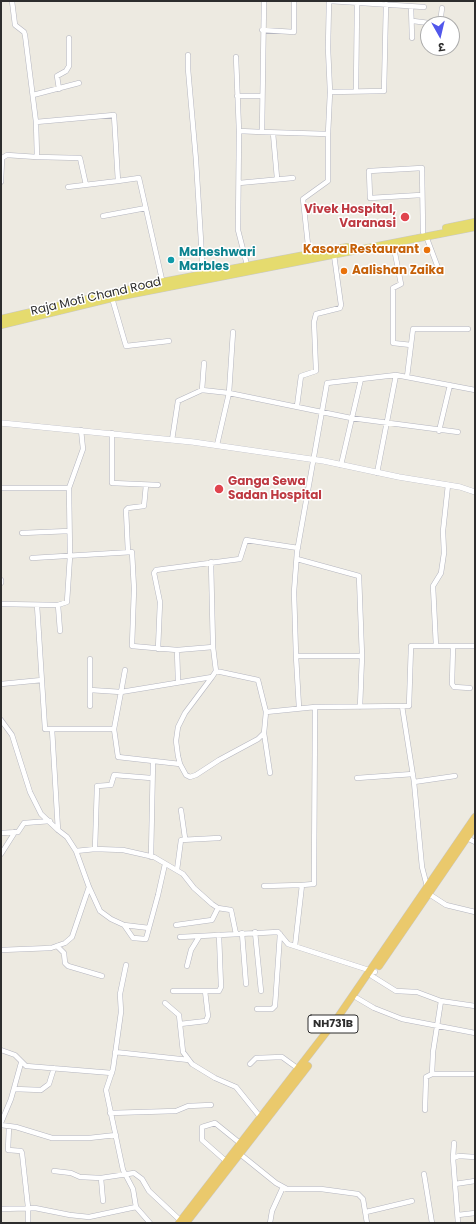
<!DOCTYPE html>
<meta charset="utf-8">
<style>
body{margin:0}
#map{position:relative;width:476px;height:1224px;overflow:hidden;background:#edeae1;font-family:Poppins,"Noto Sans Devanagari",sans-serif}
canvas{display:block}
.frame{position:absolute;inset:0;border:2px solid #2d2d2d;pointer-events:none}
.north{position:absolute;left:420px;top:16px;width:40px;height:40px;box-sizing:border-box;background:#fff;border:1px solid #ababab;border-radius:50%;rotate:172deg;font-size:11px;font-weight:700;line-height:16px;text-align:center;color:#2d2d2d}
.north::after{content:'';display:block;margin:auto;width:14px;height:18px;background:#5157eb;clip-path:polygon(50% 0,100% 100%,50% 72%,0 100%)}
</style>
<div id="map">
<canvas width="476" height="1224"></canvas>
<div class="frame"></div>
<div class="north">उ</div>
</div>
<script>
const context = document.querySelector('canvas').getContext('2d');
context.lineJoin = 'round';
const toPath = rows => new Path2D(rows.map(r => 'M' + r).join(''));
function stroke(path, color, width, dash) { context.strokeStyle = color; context.lineWidth = width; context.lineCap = dash ? 'butt' : 'round'; context.setLineDash(dash || []); context.stroke(path); }
function label(font, color, halo, rows, align = 'center') {
  context.font = font + ' Poppins,sans-serif'; context.lineWidth = 3; context.setLineDash([]); context.textBaseline = 'middle'; context.strokeStyle = halo; context.fillStyle = color; for (const [text, x, y, turn = 0] of rows) {
    context.save(); context.translate(x, y); context.rotate((+turn || 0) * Math.PI / 180); context.textAlign = isNaN(turn) ? turn : align; if (halo) context.strokeText(text, 0, 0); context.fillText(text, 0, 0); context.restore();
  }
}
const minor = toPath([
 [12,1,15,25,24,32,25,35,36,122],
 [330,1,424,7],
 [411,6,412,38],
 [413,21,437,24],
 [440,24,442,8],
 [262,30,294,32,294,1],
 [188,55,188,69,196,160,203,274],
 [236,57,239,131],
 [59,89,57,76,66,71,69,66,69,38],
 [356,91,357,4],
 [330,92,384,91,386,4],
 [33,95,79,83],
 [237,96,262,96],
 [262,132,328,134,330,92,328,48,329,1],
 [273,133,277,178],
 [37,157,80,158,86,185],
 [1,182,2,158,7,155,37,157,36,122,114,115,118,181,139,178,163,284],
 [239,183,293,178],
 [68,187,118,181],
 [421,195,370,198,369,171,422,168,423,232],
 [103,216,146,208],
 [426,236,440,273],
 [393,243,401,284,393,288,393,343,411,345],
 [309,254,303,199,328,181,328,134],
 [247,265,238,230,239,131,262,132,264,1],
 [112,298,126,346,169,341],
 [407,377,413,329,468,329],
 [202,390,204,363],
 [297,406,301,376,316,371,314,322,316,314,340,308,341,305,334,255],
 [439,431,450,385],
 [112,433,112,483,158,485],
 [172,440,178,401,202,390,229,393,351,418,458,432],
 [217,445,229,393,233,332],
 [341,465,361,379],
 [377,473,396,375],
 [1,488,69,488],
 [22,533,69,531],
 [128,552,126,510,128,508,144,506,146,485],
 [32,558,132,552,134,589,132,646,177,650,213,647],
 [297,559,359,576,362,656,360,707],
 [211,562,213,647,216,671],
 [1,580,1,583],
 [1,604,58,605,67,602,70,556,69,488,83,449,81,430],
 [37,605,45,729,52,729],
 [58,605,60,631],
 [436,646,433,586,441,573,444,553,443,531,448,485],
 [453,646,452,684,454,687,470,688],
 [158,649,160,602,154,573,156,570,240,559,246,540,298,548],
 [177,650,178,681],
 [296,656,362,656],
 [90,659,90,706],
 [212,677,185,713,178,727,176,741,178,756,180,764,186,775,190,777,196,775,219,760,258,739,264,733,266,712],
 [1,684,42,680],
 [90,690,121,692,125,670],
 [402,706,414,782,422,867,429,894,446,905,475,912],
 [299,708,296,656,294,592,297,552,327,383,396,375,475,390],
 [1,720,12,735,30,792,41,814,58,830,67,837,76,851,89,887,100,911,111,919,124,925,133,938,146,939,158,895,165,864],
 [114,729,118,757,180,764],
 [264,733,270,773],
 [357,778,413,774],
 [414,782,455,776],
 [181,810,185,838],
 [58,830,52,729,114,729,121,692,212,677,216,671,258,680,266,712,315,707,409,706,411,646,475,646],
 [1,833,18,832,24,823,50,821],
 [467,838,475,842],
 [95,849,97,786,111,785,114,775,151,778],
 [76,851,95,849,123,850,154,857,183,874,194,888,212,904,218,908,231,910,236,934],
 [1,854,15,832],
 [151,857,153,761],
 [177,870,181,840,219,838],
 [264,886,302,885],
 [124,925,149,928],
 [176,925,212,920,218,908],
 [255,932,261,991],
 [242,933,246,984],
 [180,937,278,932,288,944,375,972],
 [57,946,64,953,65,963,68,966,102,976],
 [295,946,302,885,314,884,315,707],
 [1,950,51,948,65,943,72,937,89,887],
 [126,965,120,994,121,1012,113,1069,106,1090,123,1170,133,1189,136,1207,150,1223],
 [187,966,191,950,199,937],
 [372,976,396,991,417,992,441,1001,475,1006],
 [173,991,219,991,221,987,219,935],
 [357,998,374,1008,402,1019,475,1033],
 [441,1001,433,1052,432,1074,475,1074],
 [165,1003,179,1015,183,1052,192,1064,215,1078,236,1087,261,1118],
 [257,1009,272,1009,275,1006,280,934],
 [180,1024,206,1021,208,1016,205,991],
 [1,1050,15,1055,26,1066,112,1073],
 [115,1052,189,1060],
 [250,1064,256,1058,282,1057,300,1070],
 [14,1089,41,1090,49,1084,54,1068],
 [425,1110,426,1077,432,1074],
 [110,1113,176,1111,188,1106,211,1105],
 [1,1123,11,1099,21,1063],
 [1,1125,16,1127,52,1138,89,1138,116,1135],
 [9,1126,8,1150,21,1151,22,1153,28,1207,28,1223],
 [240,1154,276,1183,287,1189,321,1189,358,1194,363,1199,367,1223],
 [453,1158,454,1143],
 [227,1162,202,1140,202,1127,215,1123,241,1144],
 [54,1171,71,1173,80,1177,101,1178,134,1173,142,1179,149,1191,181,1221],
 [424,1174,432,1223],
 [101,1178,103,1201],
 [455,1184,475,1181],
 [1,1209,35,1208,70,1215,89,1217,136,1207],
 [366,1212,412,1201],
 [458,1215,475,1213],
 [270,1223,272,1211,283,1187],
 [458,1223,453,1158,459,1156,475,1157]
]);
const tertiary = toPath([
 [1,423,193,442,324,461,399,477,460,487,475,492]
]);
const primary = toPath([
 [446,228,475,222],
 [1,319,162,282,347,247],
 [1,325,112,298,475,227]
]);
const trunk = toPath([
 [379,966,475,826],
 [179,1223,338,1017,475,817],
 [186,1223,308,1066]
]);
stroke(minor, '#b4b5bf', 5.5);
stroke(tertiary, '#b4b5bf', 6);
stroke(primary, '#c8c8c8', 8);
stroke(trunk, '#c8c8c8', 8);
stroke(minor, '#fff', 4.5);
stroke(tertiary, '#fff', 5.5);
stroke(primary, '#e5db6e', 7);
stroke(trunk, '#eac96c', 7);
for (const [x, y, r, color] of [
 [405,217,5,"#e0444e"],
 [427,250,4,"#e8710a"],
 [171,260,4,"#0f9aa8"],
 [344,271,4,"#e8710a"],
 [219,489,5,"#e0444e"]
]) { const dot = new Path2D(); dot.arc(x, y, r, 0, 2 * Math.PI); context.fillStyle = color; context.fill(dot); stroke(dot, '#fff', 1.5); }
for (const [x, y, w] of [
 [333,1024,50]
]) { const box = new Path2D(); box.roundRect(x - w / 2, y - 9, w, 18, 3); context.fillStyle = '#fff'; context.fill(box); stroke(box, '#2d2d2d', 1); }
label('bold 11px', '#2d2d2d', null, [
 ["NH731B",333,1024]
]);
label('bold 12px', '#be3a42', '#fff', [
 ["Vivek Hospital,",396,210],
 ["Varanasi",396,224],
 ["Ganga Sewa",228,482,"left"],
 ["Sadan Hospital",228,496,"left"]
], 'right');
label('bold 12px', '#c56008', '#fff', [
 ["Kasora Restaurant",419,250],
 ["Aalishan Zaika",352,271,"left"]
], 'right');
label('bold 12px', '#0d838f', '#fff', [
 ["Maheshwari",179,253],
 ["Marbles",179,267]
], 'left');
label('12px', '#2d2d2d', '#fff', [
 ["Raja Moti Chand Road",96,297,-13]
]);
</script>
